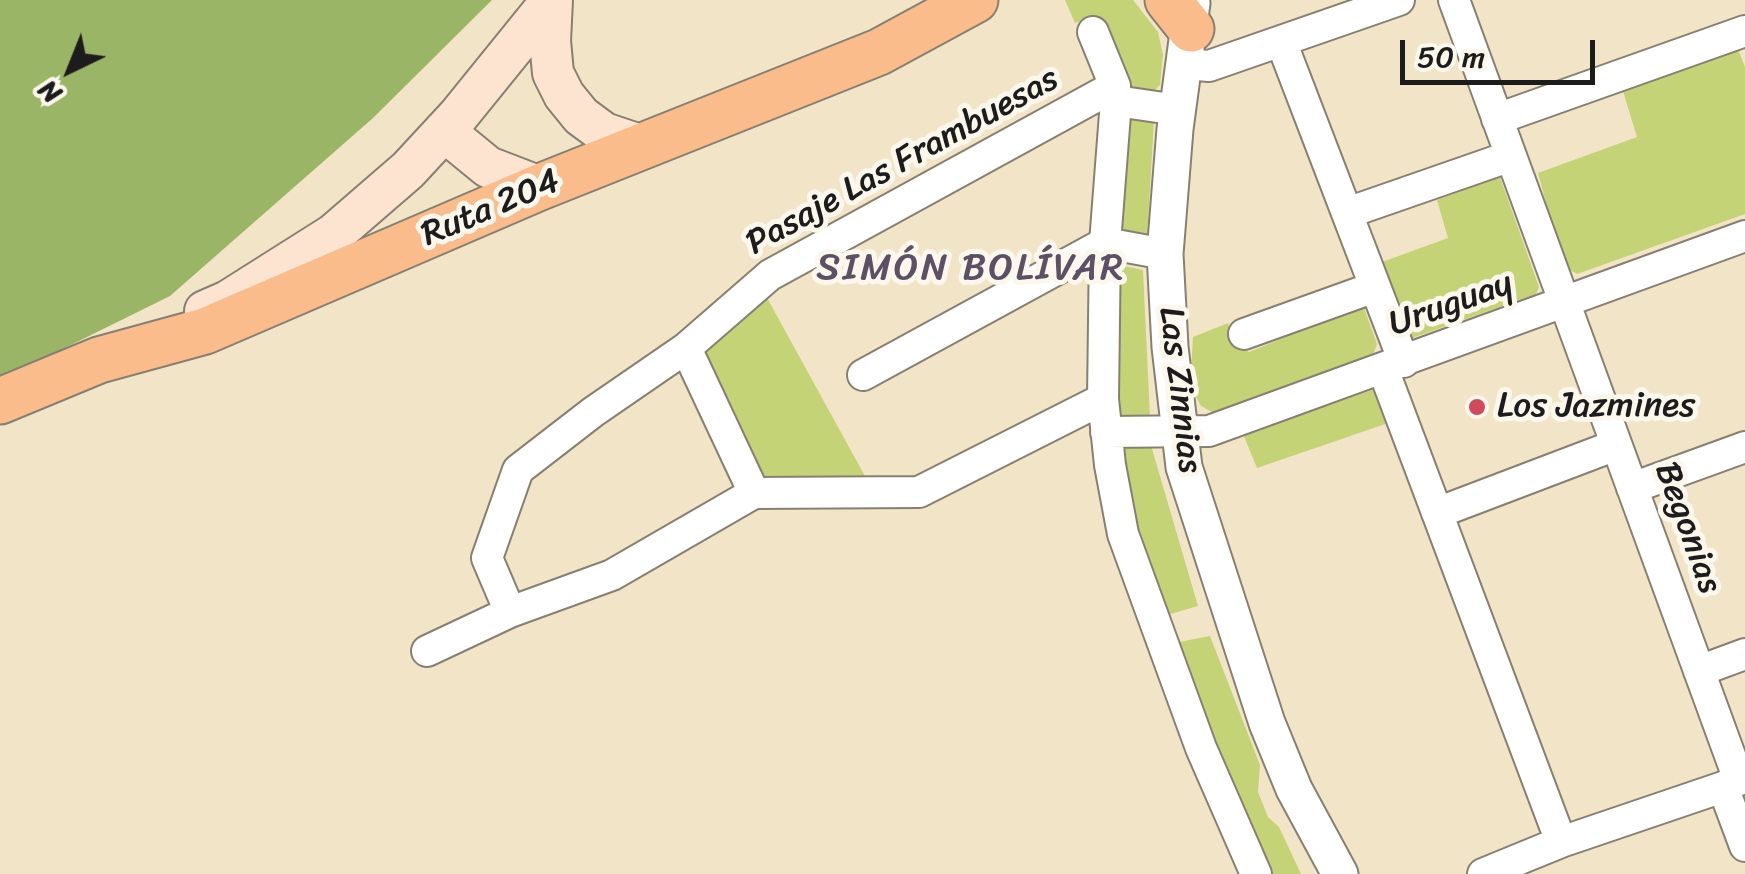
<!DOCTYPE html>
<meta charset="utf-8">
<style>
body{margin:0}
#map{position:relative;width:1745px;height:874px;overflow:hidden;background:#f2e4c7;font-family:Sriracha,sans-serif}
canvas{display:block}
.north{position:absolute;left:20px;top:20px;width:100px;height:100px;-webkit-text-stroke:8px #fbf7ec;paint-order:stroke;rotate:223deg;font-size:28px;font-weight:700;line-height:40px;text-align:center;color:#1c1c1c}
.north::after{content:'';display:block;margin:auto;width:35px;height:45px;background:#1c1c1c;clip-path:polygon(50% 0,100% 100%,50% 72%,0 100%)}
.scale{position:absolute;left:1400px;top:40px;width:195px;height:45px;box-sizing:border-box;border:5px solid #1c1c1c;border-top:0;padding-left:12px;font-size:30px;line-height:35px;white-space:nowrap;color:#1c1c1c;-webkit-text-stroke:8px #fbf7ec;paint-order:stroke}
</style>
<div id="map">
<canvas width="1745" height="874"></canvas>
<div class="north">N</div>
<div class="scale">50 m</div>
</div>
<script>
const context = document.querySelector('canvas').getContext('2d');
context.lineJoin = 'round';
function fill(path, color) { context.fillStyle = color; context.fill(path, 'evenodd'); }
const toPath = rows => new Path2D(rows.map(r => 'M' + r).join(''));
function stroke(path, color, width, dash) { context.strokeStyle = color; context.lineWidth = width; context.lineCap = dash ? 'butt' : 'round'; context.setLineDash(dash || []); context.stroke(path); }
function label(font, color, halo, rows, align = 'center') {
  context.font = font + ' Sriracha,sans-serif'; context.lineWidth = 10; context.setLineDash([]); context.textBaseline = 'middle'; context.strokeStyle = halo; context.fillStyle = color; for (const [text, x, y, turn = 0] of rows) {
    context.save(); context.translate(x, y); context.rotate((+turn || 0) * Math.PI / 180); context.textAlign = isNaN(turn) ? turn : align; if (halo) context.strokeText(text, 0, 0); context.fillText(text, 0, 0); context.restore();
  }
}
fill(toPath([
 [1065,0,1133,0,1158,32,1163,55,1160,85,1153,92,1131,88,1102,23,1090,18,1075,23],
 [1738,49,1745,67,1745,214,1577,274,1563,266,1538,173,1637,137,1623,91],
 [1126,116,1154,121,1147,238,1117,232],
 [1500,177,1539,287,1536,294,1412,338,1403,333,1382,262,1448,238,1437,200],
 [1115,264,1143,270,1150,418,1119,421,1115,367],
 [766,296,866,478,764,479,702,352],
 [1363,305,1377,344,1373,355,1216,414,1201,406,1190,386,1193,337,1228,323,1233,341,1249,352],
 [1381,387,1394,421,1257,468,1243,434],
 [1150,442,1198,606,1167,615,1143,553,1121,445],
 [1210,636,1260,765,1258,792,1268,817,1279,827,1301,874,1263,874,1178,657,1179,642]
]), '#c4d375');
fill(toPath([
 [0,0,492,0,373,118,170,296,0,380]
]), '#9bb566');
const minor = toPath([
 [1454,0,1739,780,1723,787,1745,846],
 [1093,32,1115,86,1116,101,1105,243,1103,399,1110,465,1123,534,1201,748,1256,874],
 [1281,41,1404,362],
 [1185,64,1209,66,1399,0],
 [1116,101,1178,110],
 [1497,119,1745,31],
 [1347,213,1511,156],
 [1244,334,1375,287],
 [686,348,754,493],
 [1383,369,1561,842],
 [863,375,1105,243,1165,254],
 [1106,432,1209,431,1745,236],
 [1632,488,1745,447],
 [1437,513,1616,445],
 [510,612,487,558,518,470,593,412,686,348,770,275,1115,86],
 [427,651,510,612,612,575,754,493,919,492,1103,399],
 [1699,671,1745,654],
 [1483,874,1561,842,1723,787]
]);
const tertiary = toPath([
 [1192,3,1175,129,1165,254,1170,347,1184,467,1267,723,1294,789,1340,874]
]);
const secondary = toPath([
 [552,0,550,41,553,73,564,95,581,116,604,133,643,146],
 [444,131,488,167,540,187],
 [205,311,228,301,334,234,408,170,458,116,552,0]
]);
const primary = toPath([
 [1168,0,1191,29],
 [0,401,99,360,205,331,540,187,879,52,975,0]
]);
stroke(minor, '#878072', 34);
stroke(tertiary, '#878072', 39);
stroke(secondary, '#878072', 44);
stroke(primary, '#878072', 49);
stroke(minor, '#fff', 30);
stroke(tertiary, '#fff', 35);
stroke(secondary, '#fde4d1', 40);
stroke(primary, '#fabc8b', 45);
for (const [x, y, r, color] of [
 [1477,407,10,"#d1495b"]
]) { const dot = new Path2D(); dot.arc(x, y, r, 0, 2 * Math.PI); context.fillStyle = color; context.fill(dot); stroke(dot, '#fbf7ec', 4); }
label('35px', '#1c1c1c', '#fbf7ec', [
 ["Pasaje Las Frambuesas",903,162,-29],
 ["Ruta 204",491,209,-23],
 ["Uruguay",1451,305,-20],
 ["Las Zinnias",1179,390,83],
 ["Begonias",1687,528,70]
]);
label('35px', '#1c1c1c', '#fbf7ec', [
 ["Los Jazmines",1497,407]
], 'left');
context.letterSpacing = '2.5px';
label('38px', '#5b5064', '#fbf7ec', [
 ["SIMÓN BOLÍVAR",971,269]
]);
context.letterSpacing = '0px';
</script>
